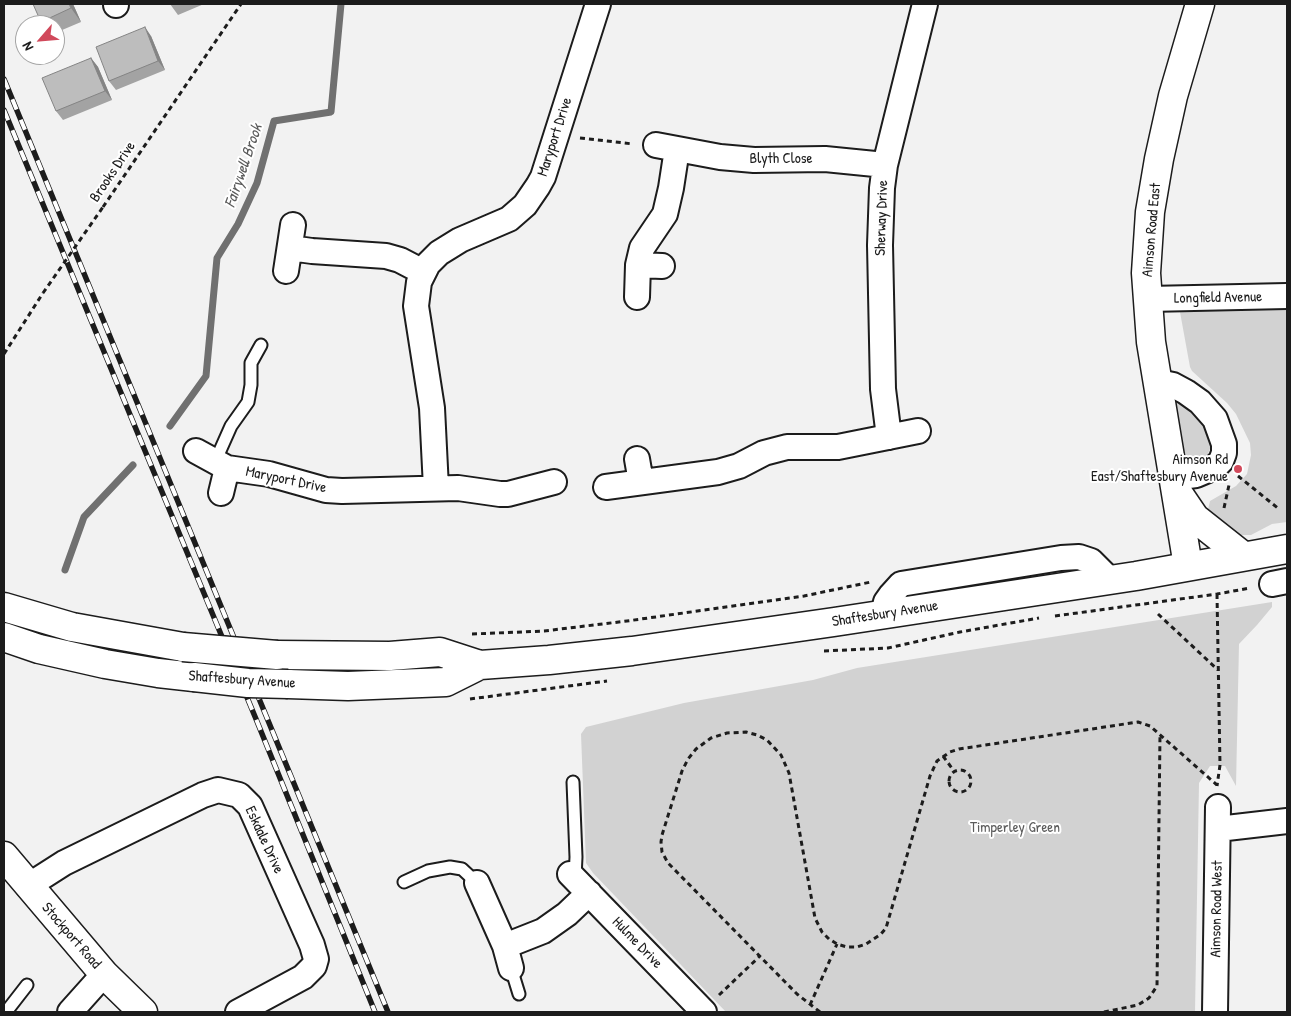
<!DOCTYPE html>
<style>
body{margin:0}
#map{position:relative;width:1291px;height:1016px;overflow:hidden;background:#f2f2f2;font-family:"Patrick Hand",sans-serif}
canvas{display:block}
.frame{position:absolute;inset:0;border:5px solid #1c1c1c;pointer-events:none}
.north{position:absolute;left:15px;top:15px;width:50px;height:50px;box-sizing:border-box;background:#fff;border:1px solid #a4a4a4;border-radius:50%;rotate:243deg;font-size:14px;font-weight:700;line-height:20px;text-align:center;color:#1c1c1c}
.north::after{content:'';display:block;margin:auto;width:18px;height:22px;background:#d1495b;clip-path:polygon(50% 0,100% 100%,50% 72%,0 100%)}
</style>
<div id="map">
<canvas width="1291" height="1016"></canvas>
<div class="frame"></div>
<div class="north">N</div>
</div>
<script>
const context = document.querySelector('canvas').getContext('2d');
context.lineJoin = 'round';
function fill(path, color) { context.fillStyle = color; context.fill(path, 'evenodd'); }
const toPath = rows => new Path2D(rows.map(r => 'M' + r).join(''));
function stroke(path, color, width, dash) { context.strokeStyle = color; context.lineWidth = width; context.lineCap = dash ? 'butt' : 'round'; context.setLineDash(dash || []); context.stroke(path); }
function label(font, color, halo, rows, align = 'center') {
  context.font = font + ' "Patrick Hand",sans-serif'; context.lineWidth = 4; context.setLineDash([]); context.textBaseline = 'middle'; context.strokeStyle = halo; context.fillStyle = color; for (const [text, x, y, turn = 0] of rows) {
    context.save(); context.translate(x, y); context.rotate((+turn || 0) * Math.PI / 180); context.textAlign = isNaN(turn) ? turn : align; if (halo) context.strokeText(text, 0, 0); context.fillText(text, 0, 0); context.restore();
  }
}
fill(toPath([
 [1287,305,1287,522,1272,524,1251,535,1241,535,1224,526,1207,514,1210,501,1236,486,1247,474,1251,455,1250,443,1236,414,1227,403,1192,371,1190,367,1180,312,1187,309],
 [1179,400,1206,421,1212,444,1207,456,1198,462,1188,463,1183,456,1175,403],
 [1272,602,1272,607,1257,625,1239,644,1236,786,1225,766,1210,766,1199,783,1195,1012,726,1012,593,873,586,863,581,734,586,727,684,703,813,680,857,668]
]), '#d2d2d2');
stroke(toPath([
 [170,426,206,376,217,258,238,224,257,183,274,121,331,112,341,4],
 [65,570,84,517,133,465]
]), '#707070', 7);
const lane = toPath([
 [215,462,231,426,248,402,251,385,251,363,261,345],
 [573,782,576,857,575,878],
 [404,882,428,871,450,867,462,869,477,883],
 [511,968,519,994],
 [6,1012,27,985]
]);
const street = toPath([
 [116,4,116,5],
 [656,145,720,157,754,160,825,159,885,165],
 [290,248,312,251,386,256,400,260,423,272],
 [638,265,662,266],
 [286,271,293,225],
 [637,297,638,265,642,248,665,214,671,188,677,149],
 [1148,299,1287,296],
 [1158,382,1173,385,1186,392,1200,402,1215,419,1224,444,1224,453,1221,461,1215,467,1196,475,1173,478],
 [889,437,883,389,880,245,882,188,885,165,925,4],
 [196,451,227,468,269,474,326,490,342,491,458,488,500,494,508,494,554,482],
 [637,459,641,482],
 [606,487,718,472,739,466,764,453,787,447,838,447,918,431],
 [436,488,432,408,416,306,419,282,428,264,439,253,460,240,509,219,525,205,538,186,543,177,598,4],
 [221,493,227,468],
 [1272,584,1287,581],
 [883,615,886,602,891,595,901,584,1061,558,1079,557,1091,561,1110,580],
 [1218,829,1287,821],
 [570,874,704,1012],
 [477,883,505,946,511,968],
 [28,886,64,863,203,795,218,790,239,795,250,806,312,945,316,959,314,966,303,977,238,1012],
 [505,946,543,931,567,914,589,893],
 [70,1012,104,974],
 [1215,1012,1218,807]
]);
const secondary = toPath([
 [1178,493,1195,518,1243,556],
 [1188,566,1151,342,1146,273,1150,212,1159,159,1173,96,1200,4],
 [4,856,104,974,143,1012]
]);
const highway = toPath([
 [4,607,72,627,183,647],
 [4,637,39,649,105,664,158,673,194,677],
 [277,655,390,656,440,652,480,665,549,660,632,651,834,622,1136,576,1287,549],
 [288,684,348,686,446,682,480,665]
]);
stroke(lane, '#1c1c1c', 15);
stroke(street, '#1c1c1c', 28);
stroke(secondary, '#1c1c1c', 31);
stroke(highway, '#1c1c1c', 31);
stroke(toPath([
 [580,138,633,144],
 [103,207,241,4],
 [4,354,43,293],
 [1238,476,1279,509],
 [1224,508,1229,485],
 [1217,594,1220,765,1217,786],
 [1158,614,1218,670],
 [1055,616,1217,594,1250,588],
 [472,634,544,631,627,621,804,596,871,582],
 [824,651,888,648,960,632,1039,618],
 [470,699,607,681],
 [943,756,954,771],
 '949 781a11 11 0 1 1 22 0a11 11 0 1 1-22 0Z',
 [719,995,760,956],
 [810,1005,837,944],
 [820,1012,797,994,668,863,662,852,661,842,662,835,682,771,688,759,696,749,711,738,727,733,746,732,757,735,767,740,781,755,789,773,815,918,822,932,829,939,837,944,847,947,857,947,866,944,881,934,886,928,930,776,937,761,950,752,959,749,1138,722,1150,726,1217,785],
 [1104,1012,1138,1005,1149,998,1157,986,1160,735]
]), '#1c1c1c', 3, [5, 4]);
stroke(lane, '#fff', 11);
stroke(street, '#fff', 24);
stroke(secondary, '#fff', 28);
stroke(highway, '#fff', 28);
const rail = toPath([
 [4,79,388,1012],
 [4,110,256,719,375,1012]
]);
stroke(rail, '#1c1c1c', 5.5);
stroke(rail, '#fff', 4, [11]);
const highwayBridge = toPath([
 [183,647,277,655],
 [194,677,248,683,288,684]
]);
stroke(highwayBridge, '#1c1c1c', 31, []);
stroke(toPath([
 [43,293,103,207]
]), '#1c1c1c', 3, [5, 4]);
stroke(highwayBridge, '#fff', 28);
fill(toPath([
 [73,4,81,22,55,33,55,25,43,25,41,22],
 [170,4,204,4,178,15],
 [151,36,165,70,116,90,109,81],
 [91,58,98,67,112,100,63,120,56,111]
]), '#a3a3a3');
fill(toPath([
 [69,4,73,4,81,22,71,8],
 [145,27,151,36,165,70,158,61],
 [91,58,98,67,112,100,105,91]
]), '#848484');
const building = toPath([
 [33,4,69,4,71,8,41,22,33,4],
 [145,27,158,61,109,81,96,47,145,27],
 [91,58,105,91,56,111,42,78,91,58]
]);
fill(building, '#bdbdbd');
stroke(building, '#848484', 1);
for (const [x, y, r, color] of [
 [1238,469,5,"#d1495b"]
]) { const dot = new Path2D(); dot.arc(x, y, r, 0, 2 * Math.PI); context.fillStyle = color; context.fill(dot); stroke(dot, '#fff', 2); }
label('15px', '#1c1c1c', '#fff', [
 ["Maryport Drive",555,137,-72],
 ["Blyth Close",781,159],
 ["Brooks Drive",113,172,-56],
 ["Sherway Drive",882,218,-88],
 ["Aimson Road East",1152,230,-85],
 ["Longfield Avenue",1218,298,-1],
 ["Maryport Drive",286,480,12],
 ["Shaftesbury Avenue",885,614,-9],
 ["Shaftesbury Avenue",242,680,4],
 ["Eskdale Drive",264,840,65],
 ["Aimson Road West",1217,909,-89],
 ["Stockport Road",71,936,49],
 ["Hulme Drive",637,943,46]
]);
label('15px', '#1c1c1c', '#fff', [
 ["Aimson Rd",1228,460],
 ["East/Shaftesbury Avenue",1228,477]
], 'right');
label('15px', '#5c5c5c', '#fff', [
 ["Timperley Green",1015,828]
]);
label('italic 16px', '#5b5b5b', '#fff', [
 ["Fairywell Brook",244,166,-71]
]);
</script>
